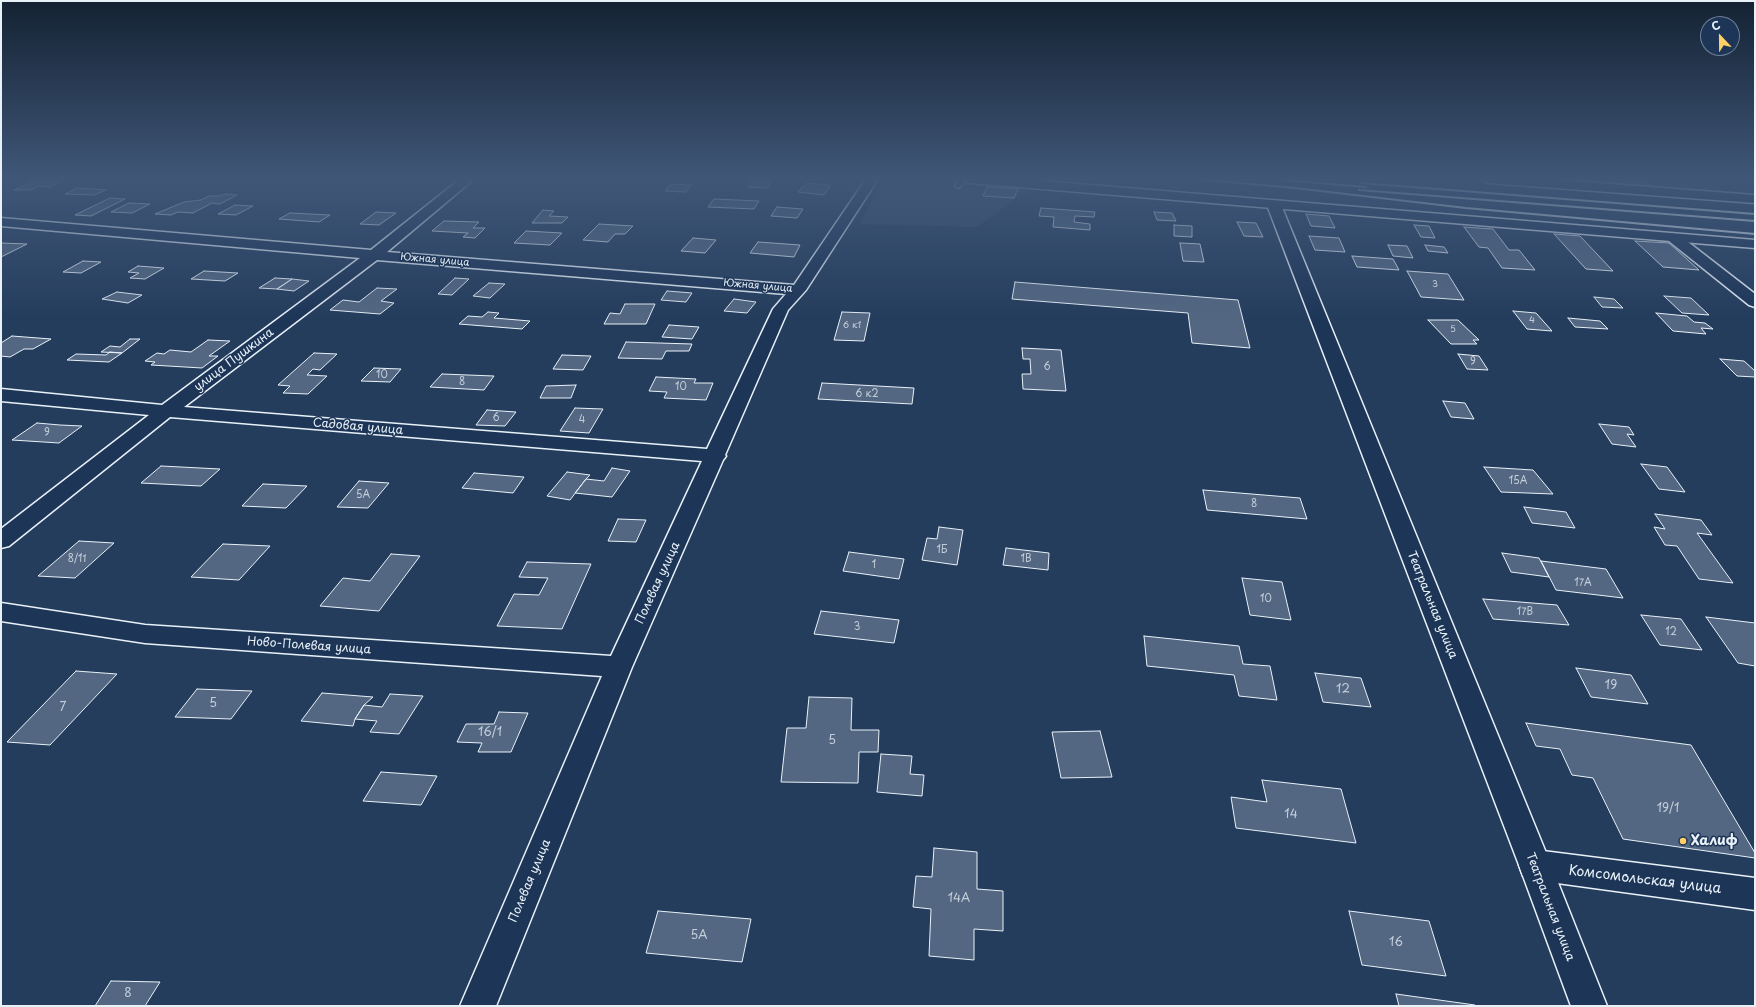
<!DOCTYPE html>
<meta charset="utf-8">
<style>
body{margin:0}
#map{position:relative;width:1756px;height:1007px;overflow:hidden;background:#253d5d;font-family:"Playpen Sans",sans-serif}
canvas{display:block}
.frame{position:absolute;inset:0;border:2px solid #e8f1f8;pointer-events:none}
.north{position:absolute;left:1700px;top:16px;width:40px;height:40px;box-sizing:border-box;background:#1d3557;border:1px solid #6e8097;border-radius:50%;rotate:338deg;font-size:11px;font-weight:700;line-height:16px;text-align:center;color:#e8f1f8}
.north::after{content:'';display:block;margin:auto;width:14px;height:18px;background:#ffd166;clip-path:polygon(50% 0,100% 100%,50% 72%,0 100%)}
</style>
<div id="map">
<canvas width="1756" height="1007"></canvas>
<div class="frame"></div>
<div class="north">С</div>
</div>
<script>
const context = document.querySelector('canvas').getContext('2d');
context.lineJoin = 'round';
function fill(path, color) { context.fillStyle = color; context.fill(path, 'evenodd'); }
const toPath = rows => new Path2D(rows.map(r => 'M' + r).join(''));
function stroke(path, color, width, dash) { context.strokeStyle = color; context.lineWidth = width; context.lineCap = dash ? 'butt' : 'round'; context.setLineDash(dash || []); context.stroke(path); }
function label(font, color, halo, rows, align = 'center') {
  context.font = font + ' "Playpen Sans",sans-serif'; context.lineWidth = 3; context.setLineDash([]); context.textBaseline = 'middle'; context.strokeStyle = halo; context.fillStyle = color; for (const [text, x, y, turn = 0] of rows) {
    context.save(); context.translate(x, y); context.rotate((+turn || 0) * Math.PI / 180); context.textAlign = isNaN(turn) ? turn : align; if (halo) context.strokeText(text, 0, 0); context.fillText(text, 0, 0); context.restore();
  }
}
fill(toPath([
 [884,179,924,179,1032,187,977,227,859,224],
 [1527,179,1711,179,1727,195]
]), '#334a68');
const building = toPath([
 [44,179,65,179,49,187,38,186,31,190,14,190,31,182,37,183,44,179],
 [1574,179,1643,179,1651,186,1575,180,1574,179],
 [752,181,771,182,767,188,748,187,752,181],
 [807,183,831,185,824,195,798,192,807,183],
 [671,184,691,185,686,192,665,191,671,184],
 [987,187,1018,189,1014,198,983,196,987,187],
 [77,188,106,190,94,195,65,194,77,188],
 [225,194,237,195,220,204,212,203,193,213,178,212,171,215,155,214,184,202,201,200,209,196,220,196,225,194],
 [110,198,125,199,91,216,75,215,110,198],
 [714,199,759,201,754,209,708,207,714,199],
 [129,203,150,204,132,213,111,212,129,203],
 [235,205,253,206,236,215,218,214,235,205],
 [777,207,803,209,797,218,771,216,777,207],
 [1041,208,1095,212,1094,217,1075,216,1074,222,1090,224,1090,230,1053,227,1054,217,1039,216,1041,208],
 [543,210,554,211,549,216,568,217,562,223,532,223,543,210],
 [376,212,396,213,379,225,360,224,376,212],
 [1154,212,1172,213,1176,221,1157,220,1154,212],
 [290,213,330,215,319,222,279,219,290,213],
 [1306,214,1329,216,1335,228,1311,226,1306,214],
 [444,221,479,222,473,228,485,228,475,238,463,237,468,233,432,231,444,221],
 [1237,222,1256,223,1263,237,1244,236,1237,222],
 [599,224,633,226,625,234,615,234,608,242,583,240,599,224],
 [1174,225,1192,226,1192,237,1174,236,1174,225],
 [1414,225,1429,226,1435,238,1421,237,1414,225],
 [1464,227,1493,229,1509,250,1519,250,1535,270,1502,268,1488,248,1479,247,1464,227],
 [526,231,562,233,550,245,514,243,526,231],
 [1554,234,1580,236,1613,271,1586,269,1554,234],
 [1309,236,1339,238,1345,252,1315,250,1309,236],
 [693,238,716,240,705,253,681,251,693,238],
 [1635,241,1669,243,1699,270,1663,267,1635,241],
 [758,242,800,245,794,257,750,253,758,242],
 [1,243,27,244,1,257,1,243],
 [1180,243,1200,244,1204,262,1183,261,1180,243],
 [1388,245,1407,246,1413,258,1393,256,1388,245],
 [1425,245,1444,247,1448,253,1428,251,1425,245],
 [1352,256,1393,259,1399,270,1357,267,1352,256],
 [83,261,101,262,81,273,63,272,83,261],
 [138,266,164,268,145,279,130,278,139,273,128,272,138,266],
 [204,271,238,273,225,281,191,279,204,271],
 [1407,271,1448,274,1464,300,1421,297,1407,271],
 [275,278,292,279,277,289,259,288,275,278],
 [455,278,469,279,452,295,438,294,455,278],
 [292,279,309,281,294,291,277,289,292,279],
 [1015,282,1238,300,1250,348,1192,343,1188,313,1012,299,1015,282],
 [489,283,505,284,490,298,473,296,489,283],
 [377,288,397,289,381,301,394,303,380,314,330,310,343,300,359,302,377,288],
 [667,291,692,293,686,302,661,300,667,291],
 [117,292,142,295,128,303,102,299,117,292],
 [1664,296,1691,298,1709,315,1682,313,1664,296],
 [1594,297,1614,299,1623,308,1602,307,1594,297],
 [734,299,756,302,747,313,724,311,734,299],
 [625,304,655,304,646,324,604,324,610,313,620,314,625,304],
 [1513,311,1536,313,1552,331,1527,329,1513,311],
 [488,312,499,313,494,318,530,321,522,329,459,324,468,316,482,317,488,312],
 [842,312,870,313,864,341,834,340,842,312],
 [1656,313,1687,316,1694,322,1705,323,1713,329,1701,328,1706,334,1673,331,1656,313],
 [1568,318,1600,321,1608,329,1575,327,1568,318],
 [1428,320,1458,320,1479,340,1473,340,1477,344,1451,344,1428,320],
 [669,325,699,327,692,339,662,337,669,325],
 [12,336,51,339,33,349,24,349,10,357,1,356,1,343,12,336],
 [130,339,140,339,122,353,101,352,110,346,120,347,130,339],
 [208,340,230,341,209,356,218,356,202,368,151,365,155,362,145,361,157,353,164,354,170,350,191,352,208,340],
 [626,342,692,344,689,351,666,351,662,359,618,358,626,342],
 [1022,348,1061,350,1066,391,1023,389,1022,374,1031,374,1030,359,1023,359,1022,348],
 [110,352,122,353,109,362,67,360,76,354,106,355,110,352],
 [314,353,337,354,320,370,313,369,307,375,327,376,308,394,283,393,290,386,278,385,314,353],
 [1458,354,1479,356,1488,370,1467,369,1458,354],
 [562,355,591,356,583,370,553,369,562,355],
 [1720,359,1744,361,1755,371,1755,377,1737,376,1720,359],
 [374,368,401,369,390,382,361,381,374,368],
 [442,374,494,376,484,390,430,387,442,374],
 [656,377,696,379,694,383,713,383,706,400,664,398,667,392,649,391,656,377],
 [822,383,914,388,912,404,818,399,822,383],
 [576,385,571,398,540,398,546,386,576,385],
 [1443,401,1465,403,1474,419,1451,417,1443,401],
 [575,408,603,409,589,433,560,431,575,408],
 [487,410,516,412,505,426,476,425,487,410],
 [37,423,60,425,82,426,59,443,12,440,37,423],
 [1599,424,1629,427,1634,435,1627,434,1636,447,1612,444,1599,424],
 [1641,464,1667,467,1685,492,1659,489,1641,464],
 [161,466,220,469,201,486,141,483,161,466],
 [1484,467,1533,470,1553,494,1501,492,1484,467],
 [612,468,630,471,612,497,575,493,586,479,604,481,612,468],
 [567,472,590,475,586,479,570,500,547,496,567,472],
 [474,473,524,477,513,493,462,488,474,473],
 [359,481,389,483,368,508,337,507,359,481],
 [263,484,307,486,286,508,242,506,263,484],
 [1203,490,1300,498,1307,519,1207,510,1203,490],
 [1524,507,1566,512,1575,528,1532,523,1524,507],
 [1655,514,1701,520,1712,535,1697,533,1733,583,1699,579,1677,546,1665,545,1654,527,1665,529,1655,514],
 [618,519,646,520,636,542,608,541,618,519],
 [939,527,963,530,957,565,922,560,927,538,937,539,939,527],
 [79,541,114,543,75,578,38,576,79,541],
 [223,544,270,546,239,580,191,577,223,544],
 [1006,548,1049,553,1048,570,1003,565,1006,548],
 [849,552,904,559,899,579,843,571,849,552],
 [1502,553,1539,558,1549,577,1511,572,1502,553],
 [391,554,420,556,379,611,320,606,343,578,370,581,391,554],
 [1541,561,1606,569,1623,598,1556,590,1541,561],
 [527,562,591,564,562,629,497,626,514,594,539,595,548,578,519,577,527,562],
 [1242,578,1282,582,1291,620,1250,615,1242,578],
 [1483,599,1557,605,1569,625,1493,619,1483,599],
 [821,611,899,620,894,643,814,634,821,611],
 [1641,615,1681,619,1702,650,1660,645,1641,615],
 [1706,617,1755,623,1755,666,1738,663,1706,617],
 [1144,636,1239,646,1243,664,1270,666,1277,700,1239,696,1234,675,1147,666,1144,636],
 [1576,668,1631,675,1648,704,1591,697,1576,668],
 [76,671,117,674,50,745,7,742,76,671],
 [1315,673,1361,678,1371,707,1323,702,1315,673],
 [197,689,252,691,231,719,175,717,197,689],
 [322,693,373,697,364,705,355,719,353,726,301,721,322,693],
 [390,694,423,696,399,734,370,732,377,721,355,719,364,705,382,707,390,694],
 [809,697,852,698,851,730,879,730,878,752,859,752,858,783,781,782,787,728,806,728,809,697],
 [499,712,528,713,511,752,478,752,482,743,457,742,466,724,494,724,499,712],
 [1526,723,1691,745,1755,853,1755,858,1623,839,1593,778,1572,775,1560,749,1536,746,1526,723],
 [1100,731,1112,777,1061,778,1052,732,1100,731],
 [881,754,912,756,910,774,924,775,922,796,877,792,881,754],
 [381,772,437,776,421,805,363,801,381,772],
 [1262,780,1341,789,1356,843,1236,828,1231,797,1267,802,1262,780],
 [934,848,977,852,977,889,1003,891,1003,931,974,929,974,960,929,956,931,909,913,907,916,876,932,877,934,848],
 [658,911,751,919,742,962,646,953,658,911],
 [1349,911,1429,921,1446,976,1362,965,1349,911],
 [111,981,160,982,145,1006,95,1006,111,981],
 [1396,994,1475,1005,1475,1006,1399,1006,1396,994]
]);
fill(building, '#536782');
stroke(building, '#e8f1f8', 1);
const service = toPath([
 [959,179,965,179,960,187,958,188,955,186,959,179]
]);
const minor = toPath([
 [460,179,474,179,387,252,794,285,866,179,878,179,806,290,788,310,725,455,726,456,723,460,632,667,496,1006,460,1006,602,676,145,643,1,621,1,603,145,625,611,656,702,461,170,417,9,546,1,548,1,529,149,415,1,401,1,389,162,405,360,258,1,226,1,218,371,250,460,179],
 [377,260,786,294,773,309,707,449,184,407,377,260],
 [1674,234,1679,235,1755,294,1755,307,1749,305,1669,241,1667,238,1669,235,1674,234],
 [1535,850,1755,878,1755,910,1535,880,1523,876,1519,865,1523,854,1535,850]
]);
const tertiary = toPath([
 [1274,201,1279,202,1281,205,1551,865,1607,1006,1571,1006,1519,865,1267,205,1269,202,1274,201]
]);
const secondary = toPath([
 [964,179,1018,179,1755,240,1755,248,970,183,966,182,964,179],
 [1483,179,1542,179,1755,195,1755,203,1489,183,1485,182,1483,179]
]);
stroke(service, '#e8f1f8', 3);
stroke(minor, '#e8f1f8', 3);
stroke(tertiary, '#e8f1f8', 3);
stroke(secondary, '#e8f1f8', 3);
fill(service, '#1d3557');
fill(minor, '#1d3557');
fill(tertiary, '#1d3557');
fill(secondary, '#1d3557');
stroke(toPath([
 [1196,179,1295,188,1466,208,1755,234],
 [1270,179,1366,187],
 [1361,183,1755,214],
 [1359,190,1755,221]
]), '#e8f1f8', 2);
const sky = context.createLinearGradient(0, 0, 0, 320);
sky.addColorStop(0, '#142233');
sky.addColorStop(0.56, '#405778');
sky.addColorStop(1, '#40577800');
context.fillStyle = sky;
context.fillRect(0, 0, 1756, 320);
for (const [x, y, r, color] of [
 [1683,841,4,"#ffd166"]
]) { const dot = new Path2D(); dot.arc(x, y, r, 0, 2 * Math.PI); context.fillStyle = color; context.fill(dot); stroke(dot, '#1d3557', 1.5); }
label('9px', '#c3ceda', null, [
 ["3",1435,285],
 ["4",1532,321],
 ["6 к1",852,326],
 ["5",1453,330]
]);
label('10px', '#e8f1f8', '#1d3557', [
 ["Южная улица",435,260,5],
 ["Южная улица",758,286,5]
]);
label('10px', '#c3ceda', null, [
 ["9",1473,362],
 ["6",1047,367],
 ["10",382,375],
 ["8",462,382],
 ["10",681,387],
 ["6 к2",867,394],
 ["6",496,418],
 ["4",582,420],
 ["9",47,433],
 ["15А",1518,481],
 ["5А",363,495],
 ["8",1254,504],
 ["1Б",942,550],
 ["8/11",77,559],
 ["1В",1026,559],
 ["1",874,565],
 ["17А",1583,583],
 ["10",1266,599],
 ["17В",1525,612],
 ["3",857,627],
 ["12",1671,632]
]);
label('12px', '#e8f1f8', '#1d3557', [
 ["улица Пушкина",234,360,-37],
 ["Садовая улица",358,427,5],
 ["Полевая улица",658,583,-65],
 ["Театральная улица",1432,605,68],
 ["Ново-Полевая улица",309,646,4],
 ["Полевая улица",530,881,-67],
 ["Театральная улица",1550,907,69]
]);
label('12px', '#c3ceda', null, [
 ["19",1611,686],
 ["12",1343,690],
 ["5",213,704],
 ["7",63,708],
 ["16/1",490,733],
 ["5",832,741],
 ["19/1",1668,809],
 ["14",1291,815],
 ["14А",959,899],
 ["5А",699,936],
 ["16",1396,943],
 ["8",128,994]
]);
label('bold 14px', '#e8f1f8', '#1d3557', [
 ["Халиф",1691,841]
], 'left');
label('14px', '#e8f1f8', '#1d3557', [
 ["Комсомольская улица",1645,880,7]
]);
</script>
